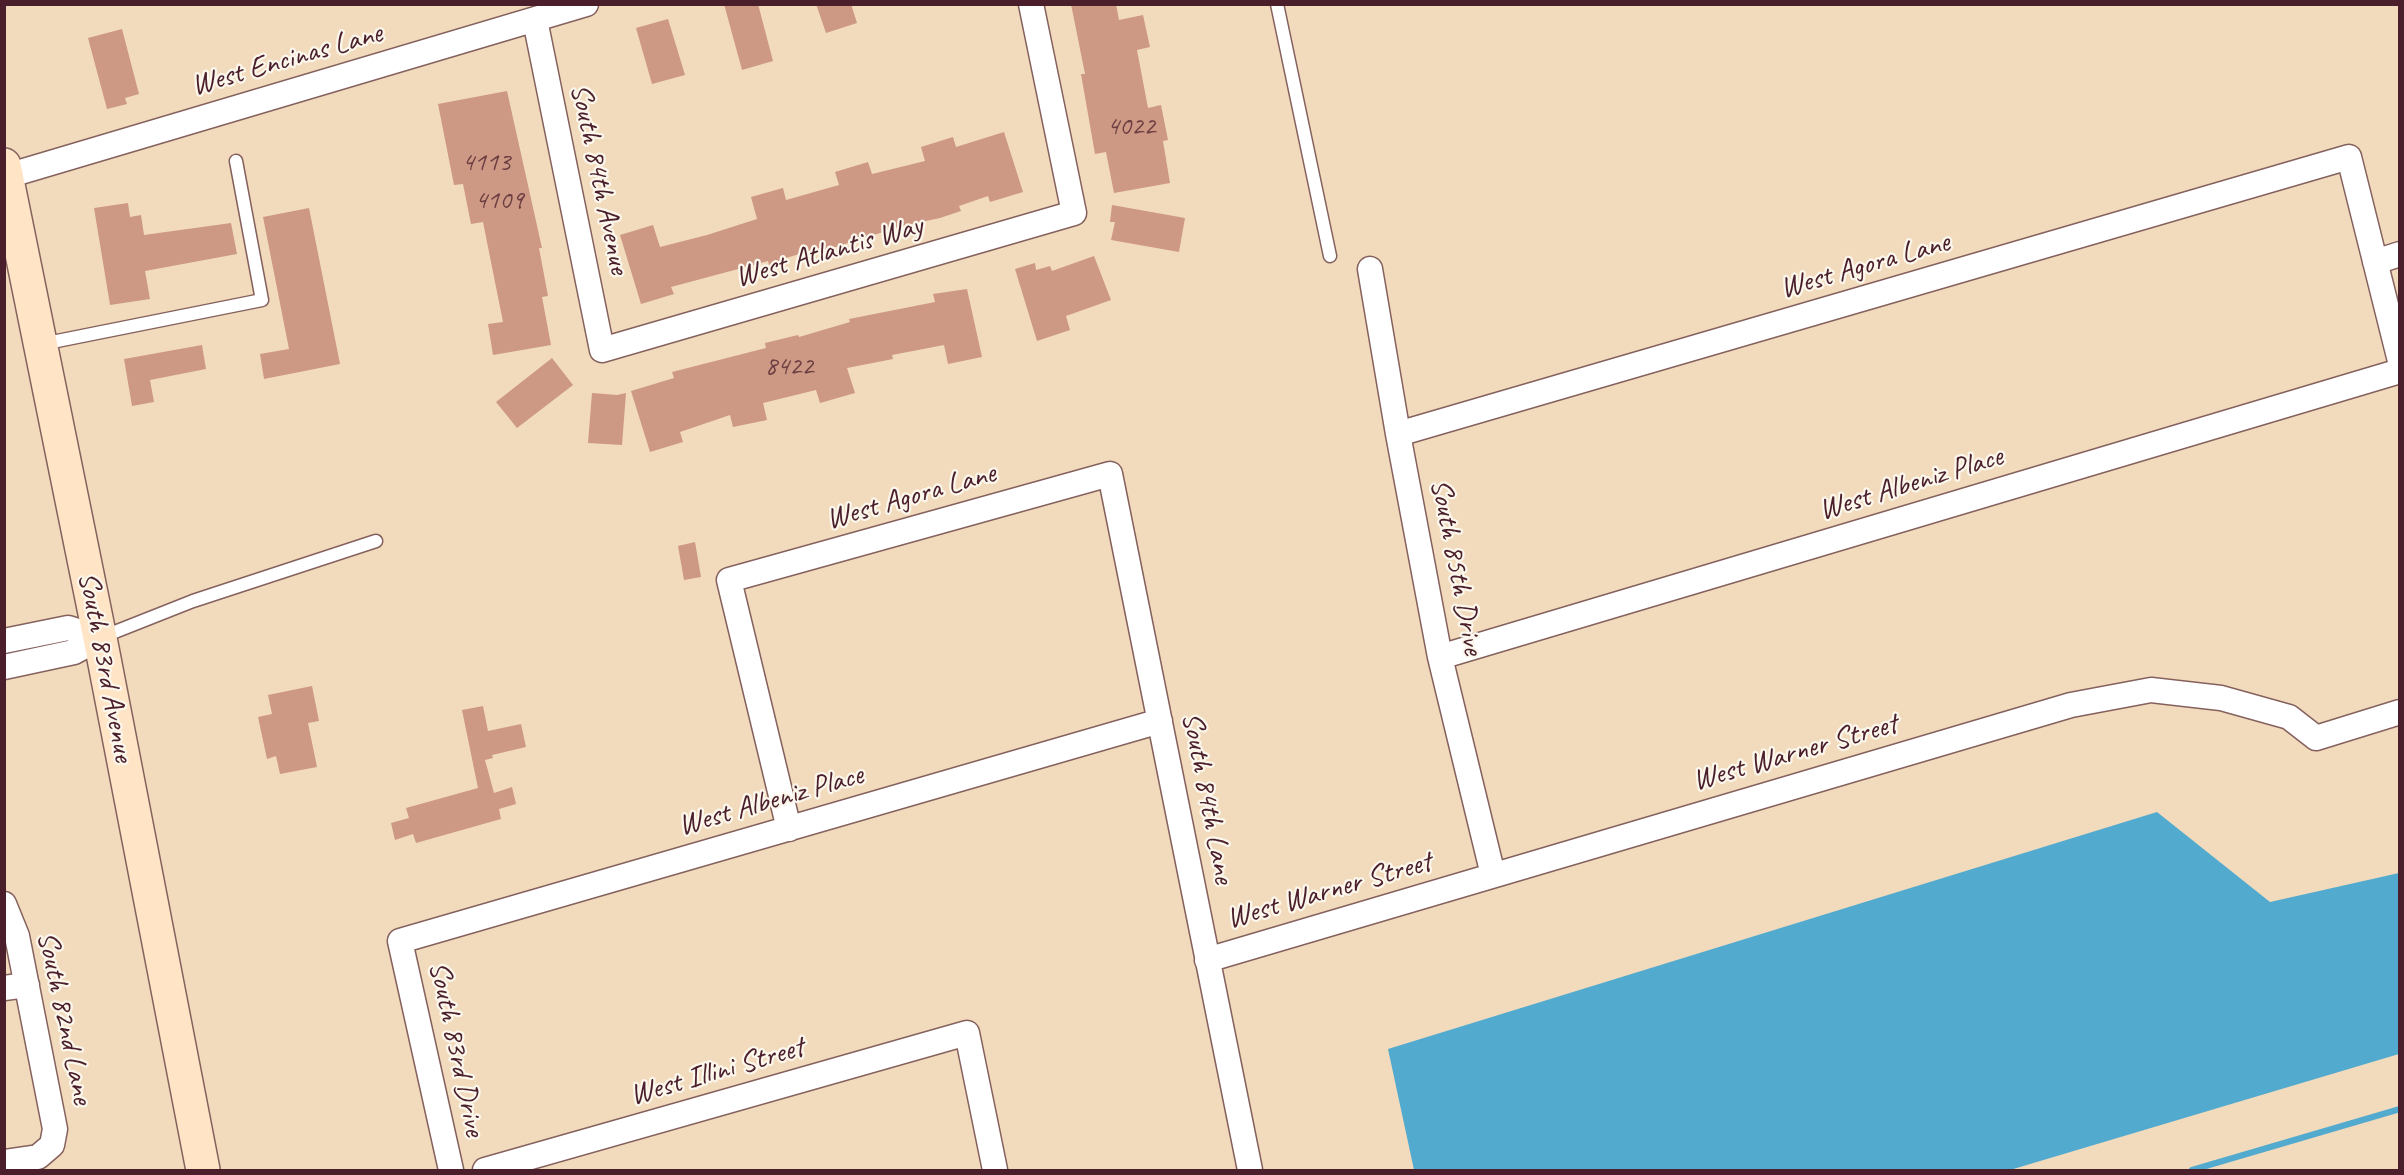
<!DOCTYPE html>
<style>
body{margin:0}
#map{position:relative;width:2404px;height:1175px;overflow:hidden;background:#f2dbbc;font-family:Caveat,sans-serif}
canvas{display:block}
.frame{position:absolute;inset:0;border:6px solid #4a1f2b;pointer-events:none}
</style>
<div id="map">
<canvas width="2404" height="1175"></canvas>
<div class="frame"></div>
</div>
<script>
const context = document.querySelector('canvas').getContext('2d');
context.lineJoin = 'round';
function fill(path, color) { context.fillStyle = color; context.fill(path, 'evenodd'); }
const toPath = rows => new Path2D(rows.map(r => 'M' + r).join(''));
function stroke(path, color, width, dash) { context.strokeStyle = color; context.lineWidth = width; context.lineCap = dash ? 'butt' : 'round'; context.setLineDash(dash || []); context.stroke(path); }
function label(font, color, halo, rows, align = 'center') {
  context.font = font + ' Caveat,sans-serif'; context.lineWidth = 4.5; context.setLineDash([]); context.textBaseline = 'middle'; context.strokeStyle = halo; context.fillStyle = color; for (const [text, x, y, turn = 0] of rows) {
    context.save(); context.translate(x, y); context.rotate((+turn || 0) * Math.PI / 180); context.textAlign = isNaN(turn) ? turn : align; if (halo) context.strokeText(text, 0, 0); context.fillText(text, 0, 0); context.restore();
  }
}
fill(toPath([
 [2157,812,2270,902,2399,873,2399,1054,2010,1170,1414,1170,1388,1049]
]), '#53aacf');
stroke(toPath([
 [2192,1170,2400,1109]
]), '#53aacf', 6);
fill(toPath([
 [724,4,758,4,773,61,742,70],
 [816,4,851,4,857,23,826,33],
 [1071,4,1116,4,1119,20,1143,15,1150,47,1137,50,1148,108,1161,105,1168,140,1163,141,1170,183,1114,193,1106,152,1095,154,1081,74,1085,74],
 [668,19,685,75,652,84,636,28],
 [122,29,139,94,125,98,127,104,107,109,88,38],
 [507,91,542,248,539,248,548,296,542,297,551,345,493,355,488,324,503,322,483,222,471,224,463,184,454,185,438,104],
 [1004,132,1023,192,990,202,988,196,959,206,961,211,940,218,902,226,817,253,816,249,786,258,788,264,770,269,768,261,671,287,674,294,641,304,620,235,653,225,660,247,707,235,757,219,751,197,783,188,786,200,839,185,835,172,868,162,872,174,925,161,921,147,953,137,956,147],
 [128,203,130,217,141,215,144,235,231,223,237,254,145,271,150,299,110,305,94,208],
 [1112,205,1185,218,1179,252,1111,240,1115,222,1110,222],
 [309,208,340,364,264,379,260,354,289,349,263,217],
 [1094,256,1111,300,1066,316,1070,330,1037,341,1015,269,1035,263,1036,270,1050,266,1052,271],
 [967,289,982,357,948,364,944,345,892,355,893,359,847,368,855,393,820,403,816,390,763,403,767,420,733,427,730,415,680,432,683,442,650,452,631,391,674,378,672,372,766,348,765,343,798,335,799,337,850,322,849,319,935,302,933,294],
 [202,345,206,369,150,380,154,402,132,406,124,359],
 [552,358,573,385,517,428,496,402],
 [592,393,617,395,626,393,622,445,588,443],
 [695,542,701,577,684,580,678,546],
 [312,686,319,721,308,723,317,767,280,774,276,756,267,759,258,717,272,714,268,695],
 [483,706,488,731,521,724,526,747,492,755,493,758,485,760,494,793,512,787,516,804,499,809,501,819,416,843,413,834,395,840,391,823,409,818,406,808,478,788,462,710]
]), '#cd9884');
const service = toPath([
 [1277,4,1330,256],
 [42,344,262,300,236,161],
 [102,637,193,601,376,541]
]);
const minor = toPath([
 [535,20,602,350,1074,213,1031,4],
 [7,176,586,4],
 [2375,262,2400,254],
 [1370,269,1398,434,1440,657,1493,875],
 [1398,434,2349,157,2400,361],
 [4,641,68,628,100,638],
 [1440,657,2400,371],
 [4,667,74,652,100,638],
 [789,829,729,580,1110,474,1250,1170],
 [4,904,17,936,55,1129,52,1145,38,1157,4,1162],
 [1207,960,2071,705,2151,690,2221,698,2289,717,2316,738,2400,712],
 [4,988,27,985],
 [451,1170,400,941,1160,721],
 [485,1170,967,1033,995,1170]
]);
const secondary = toPath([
 [4,165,100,638,203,1170]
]);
stroke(service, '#85615e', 15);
stroke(minor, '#85615e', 27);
stroke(secondary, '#85615e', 36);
stroke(service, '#fff', 12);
stroke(minor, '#fff', 24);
stroke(secondary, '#ffe4c6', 33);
label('27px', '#6b3d41', null, [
 ["4022",1131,127],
 ["4113",486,163],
 ["4109",499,201],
 ["8422",789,367]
]);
label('30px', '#4a1f2b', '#fbf7ec', [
 ["West Encinas Lane",287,60,-16],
 ["South 84th Avenue",599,179,78],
 ["West Atlantis Way",829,252,-16],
 ["West Agora Lane",1865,266,-16],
 ["West Albeniz Place",1911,484,-17],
 ["West Agora Lane",911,497,-16],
 ["South 85th Drive",1456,567,79],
 ["South 83rd Avenue",105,667,79],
 ["West Warner Street",1795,753,-16],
 ["South 84th Lane",1207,798,79],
 ["West Albeniz Place",771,801,-16],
 ["West Warner Street",1329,891,-16],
 ["South 82nd Lane",64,1018,78],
 ["South 83rd Drive",456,1049,78],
 ["West Illini Street",717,1072,-16]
]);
</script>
